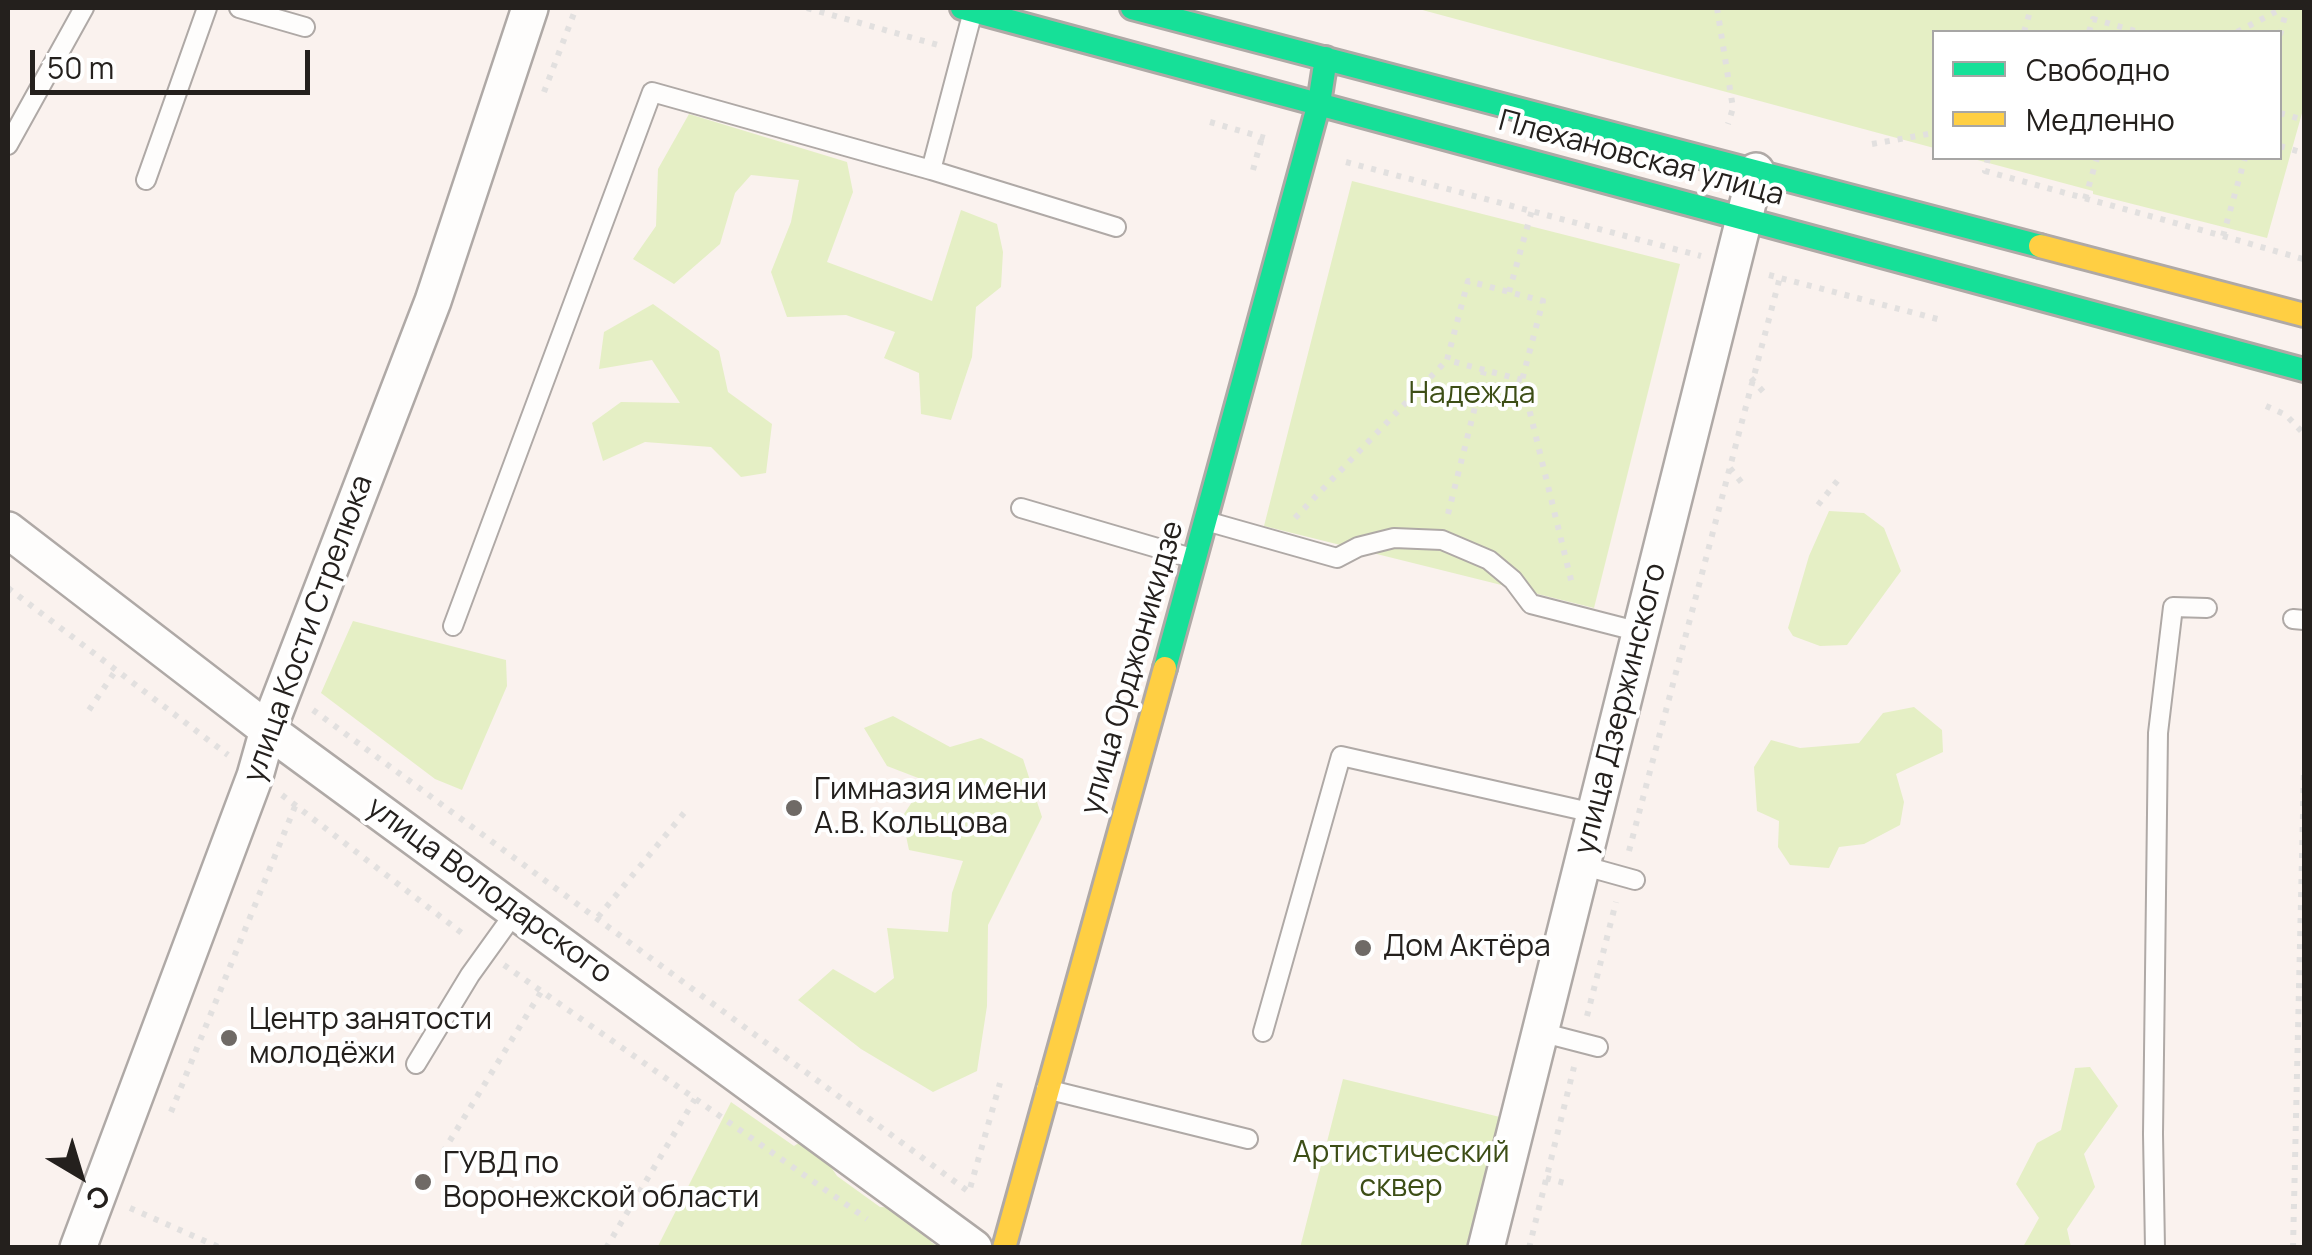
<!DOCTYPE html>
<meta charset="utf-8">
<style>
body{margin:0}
#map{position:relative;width:2312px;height:1255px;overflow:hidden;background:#faf2ee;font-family:Manrope,sans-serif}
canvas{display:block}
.frame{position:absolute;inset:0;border:10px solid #24201d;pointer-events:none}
.legend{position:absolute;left:1932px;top:30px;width:350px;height:130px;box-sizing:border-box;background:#fff;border:2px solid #a7a6a5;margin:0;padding:12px 18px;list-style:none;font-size:30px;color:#24201d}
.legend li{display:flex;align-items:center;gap:20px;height:50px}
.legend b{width:50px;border:2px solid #a7a6a5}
.north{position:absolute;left:30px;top:1125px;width:100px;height:100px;-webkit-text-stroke:8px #fff;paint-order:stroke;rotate:142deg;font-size:28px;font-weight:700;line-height:40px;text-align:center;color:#24201d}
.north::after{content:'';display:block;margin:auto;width:35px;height:45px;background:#24201d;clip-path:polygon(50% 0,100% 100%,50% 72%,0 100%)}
.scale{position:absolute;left:30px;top:50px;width:280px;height:45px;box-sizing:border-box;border:5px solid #24201d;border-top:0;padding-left:12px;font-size:30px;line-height:35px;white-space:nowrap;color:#24201d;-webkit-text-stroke:8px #fff;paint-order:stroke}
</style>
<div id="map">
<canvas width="2312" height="1255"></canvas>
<div class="frame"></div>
<ul class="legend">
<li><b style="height:12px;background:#16e098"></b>Свободно</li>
<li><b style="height:12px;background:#ffcf43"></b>Медленно</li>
</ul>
<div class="north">С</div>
<div class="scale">50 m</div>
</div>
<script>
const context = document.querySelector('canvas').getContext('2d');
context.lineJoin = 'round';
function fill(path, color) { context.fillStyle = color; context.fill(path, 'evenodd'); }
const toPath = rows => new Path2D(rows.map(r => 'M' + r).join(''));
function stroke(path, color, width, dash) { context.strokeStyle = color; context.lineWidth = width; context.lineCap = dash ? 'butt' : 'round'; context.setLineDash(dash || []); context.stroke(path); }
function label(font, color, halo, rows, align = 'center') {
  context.font = font + ' Manrope,sans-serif'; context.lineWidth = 8; context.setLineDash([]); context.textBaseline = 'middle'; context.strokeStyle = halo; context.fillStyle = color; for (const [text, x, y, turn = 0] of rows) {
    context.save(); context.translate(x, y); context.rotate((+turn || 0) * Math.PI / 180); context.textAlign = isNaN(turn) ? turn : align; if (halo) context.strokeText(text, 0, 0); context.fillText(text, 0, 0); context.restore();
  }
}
fill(toPath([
 [1415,8,2304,8,2304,106,2267,238,2093,194,2093,191,1970,158,2280,158,2280,32,1934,32,1934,148],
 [689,114,847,162,853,192,827,262,932,301,961,210,997,224,1003,252,1001,287,976,307,972,357,951,420,921,414,919,373,884,358,895,332,846,315,787,317,771,272,791,222,799,180,751,175,735,193,720,244,674,284,633,259,656,226,658,169],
 [1352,181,1680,264,1594,608,1264,526],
 [653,304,719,351,728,392,772,424,766,473,741,477,711,447,645,442,603,461,592,423,621,402,680,403,652,360,599,369,604,332],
 [1829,511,1864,513,1884,528,1901,571,1847,645,1820,646,1793,636,1788,628,1809,556],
 [353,621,506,660,507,686,462,790,435,779,321,693],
 [1914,707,1942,730,1943,752,1896,774,1904,802,1900,825,1864,844,1839,847,1829,868,1790,865,1778,847,1779,821,1757,811,1754,767,1771,740,1800,748,1859,743,1883,713],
 [893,716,950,747,981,738,1023,759,1042,817,988,925,987,1006,977,1071,933,1092,861,1049,798,1000,833,969,875,993,894,978,887,928,948,932,952,893,963,861,909,850,902,817,926,781,887,766,864,728],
 [2090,1067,2118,1106,2084,1154,2095,1187,2067,1229,2071,1247,2023,1247,2039,1218,2016,1184,2037,1143,2061,1130,2075,1068],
 [1343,1079,1504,1118,1472,1247,1300,1248],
 [731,1102,794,1146,800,1142,821,1152,837,1176,880,1207,903,1208,936,1235,931,1242,939,1247,657,1248]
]), '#e5efc5');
const lane = toPath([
 [239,8,305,27],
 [8,145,84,8],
 [931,170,1116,227],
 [146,180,207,8],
 [1021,508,1195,559],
 [1206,521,1337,558,1358,547,1394,538,1442,540,1489,560,1513,580,1531,604,1640,632],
 [2293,619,2304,620],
 [453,626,652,92,931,170,973,11],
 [1581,865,1635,880],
 [1263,1032,1341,756,1594,813],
 [1540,1032,1598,1047],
 [416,1064,470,975,516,911],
 [1046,1089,1248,1139],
 [2155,1248,2153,1134,2158,733,2173,607,2207,608]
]);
const street = toPath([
 [8,530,268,730,974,1248],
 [78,1248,255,776,268,730,433,301,530,8],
 [1486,1248,1756,171]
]);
const fast = toPath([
 [962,8,2304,370],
 [1132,8,2040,246],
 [1165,668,1319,103,1326,58]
]);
const slow = toPath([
 [2040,246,2304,315],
 [1004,1248,1165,668]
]);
stroke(lane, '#afa9a6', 22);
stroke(street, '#afa9a6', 40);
stroke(fast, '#afa9a6', 28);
stroke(slow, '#afa9a6', 28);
stroke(toPath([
 [807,8,938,45],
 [1717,8,1733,108,1728,124],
 [2024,32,2031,8],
 [2089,32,2093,19,2139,32],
 [2237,32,2283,8],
 [2280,35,2287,8],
 [544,92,576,8],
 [2280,113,2304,120],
 [1210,122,1265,138],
 [1872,144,1934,133],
 [2280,146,2304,153],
 [1988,158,1985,171,2223,236,2245,158],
 [1346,162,1701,256],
 [1253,170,1262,137],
 [2085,199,2097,158],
 [2223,236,2303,259],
 [1769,275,1945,321],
 [1509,292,1532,210],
 [1751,378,1768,397],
 [1522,380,1447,360,1468,281,1543,301,1522,380,1573,588],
 [2266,406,2286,415,2304,434],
 [1730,468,1746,488],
 [1818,505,1842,475],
 [1448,514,1484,371],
 [1295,518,1447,360],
 [8,588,228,755],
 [89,710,116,670],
 [313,710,969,1192,1000,1083],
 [282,795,467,937],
 [1629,851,1780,277],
 [598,917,684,813],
 [504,965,867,1219],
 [1587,1016,1616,902],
 [171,1112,296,804],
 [443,1152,541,992],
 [1546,1178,1568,1184],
 [130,1208,221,1248],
 [606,1248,695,1099],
 [1529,1248,1574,1067],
 [2293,1248,2304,770]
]), '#e2e0df', 6, [5, 8]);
stroke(lane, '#fefdfc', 18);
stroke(street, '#fefdfc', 35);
stroke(fast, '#16e098', 22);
stroke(slow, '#ffcf43', 22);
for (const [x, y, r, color] of [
 [794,808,10,"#6f6a66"],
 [1363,948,10,"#6f6a66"],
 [229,1038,10,"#6f6a66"],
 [423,1182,10,"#6f6a66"]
]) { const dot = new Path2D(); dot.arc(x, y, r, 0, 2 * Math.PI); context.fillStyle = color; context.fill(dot); stroke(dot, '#fff', 4); }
label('30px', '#24201d', '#fff', [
 ["Плехановская улица",1641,159,15],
 ["улица Кости Стрелюка",309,629,-70],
 ["улица Орджоникидзе",1133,668,-74],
 ["улица Дзержинского",1621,709,-76],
 ["улица Володарского",489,891,36]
]);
label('30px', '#3d4e16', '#fff', [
 ["Надежда",1472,395],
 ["Артистический",1401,1154],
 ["сквер",1401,1188]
]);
label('30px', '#24201d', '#fff', [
 ["Гимназия имени",814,791],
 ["А.В. Кольцова",814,825],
 ["Дом Актёра",1383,948],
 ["Центр занятости",249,1021],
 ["молодёжи",249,1055],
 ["ГУВД по",443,1165],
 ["Воронежской области",443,1199]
], 'left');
</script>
